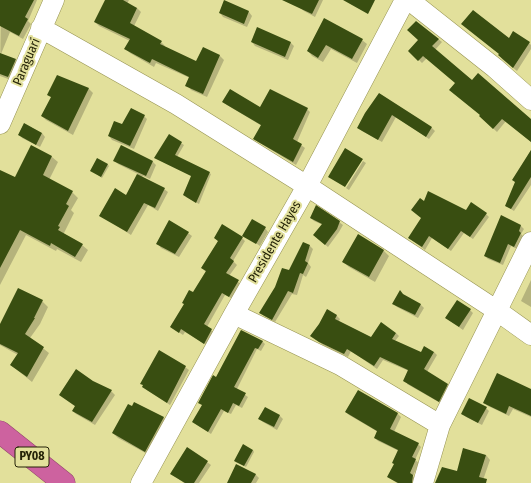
<!DOCTYPE html>
<meta charset="utf-8">
<style>
body{margin:0}
canvas{display:block;background:#e2e09b}
</style>
<canvas width="531" height="483"></canvas>
<script>
const context = document.querySelector('canvas').getContext('2d');
context.lineJoin = 'round';
function fill(path, color) { context.fillStyle = color; context.fill(path, 'evenodd'); }
const toPath = rows => new Path2D(rows.map(r => 'M' + r).join(''));
function stroke(path, color, width, dash) { context.strokeStyle = color; context.lineWidth = width; context.lineCap = dash ? 'butt' : 'round'; context.setLineDash(dash || []); context.stroke(path); }
function label(font, color, halo, rows, align = 'center') {
  context.font = font + ' "Fira Sans Condensed",sans-serif'; context.lineWidth = 4; context.setLineDash([]); context.textBaseline = 'middle'; context.strokeStyle = halo; context.fillStyle = color; for (const [text, x, y, turn = 0] of rows) {
    context.save(); context.translate(x, y); context.rotate((+turn || 0) * Math.PI / 180); context.textAlign = isNaN(turn) ? turn : align; if (halo) context.strokeText(text, 0, 0); context.fillText(text, 0, 0); context.restore();
  }
}
fill(toPath([
 [1,0,37,0,28,21,31,24,23,39,10,32,1,54,15,60,19,63,11,80,0,76],
 [106,0,129,0,127,4,137,8,141,12,134,26,161,42,165,46,164,48,197,63,203,49,220,56,224,60,207,97,191,90,187,85,190,78,156,63,154,67,130,53,126,49,130,41,99,26,95,22],
 [289,0,323,0,315,17,304,11],
 [225,2,249,12,252,16,247,27,223,17,220,13],
 [325,20,362,40,367,44,357,63,331,49,323,62,312,56,308,51],
 [417,22,442,42,435,50,473,81,531,121,531,142,506,121,497,132,480,116,481,115,456,83,427,58,422,63,410,51,419,40],
 [509,40,529,43,531,45,531,49,517,71,502,59,500,54],
 [252,42,291,43,294,46,288,60,255,46],
 [58,77,89,89,93,93,73,135,46,120,42,116,52,98,48,95],
 [380,94,432,128,435,131,429,139,396,117,382,142,362,131,358,128],
 [223,102,261,108,307,109,310,112,297,142,305,148,296,165,258,142,255,139,262,126,227,105],
 [144,116,147,119,134,149,112,140,109,136,123,125],
 [24,124,42,133,45,137,40,147,22,138,19,134],
 [169,136,184,145,177,157,211,174,199,204,186,197,192,176,156,158],
 [31,146,52,157,58,162,49,180,72,192,78,198,71,210,74,213,64,233,64,235,82,245,88,250,81,262,57,249,56,251,26,235,0,285,0,178,15,179],
 [121,147,153,162,156,165,150,179,143,176,142,177,164,189,168,192,158,211,148,205,131,235,100,215,126,196,138,174,118,164,115,161],
 [531,150,531,185,514,211,506,206,516,183,514,180],
 [363,161,366,163,349,190,346,188],
 [107,164,109,166,102,178,92,171],
 [424,202,486,214,489,217,473,239,464,233,451,251,432,238,425,250,409,238,422,218,412,210],
 [502,217,521,226,524,229,521,234,523,236,517,249,511,246,503,265,488,259,485,256],
 [311,218,339,222,343,225,339,232,328,247,317,238,323,225,314,221],
 [265,228,268,232,260,246,244,235],
 [188,233,192,236,179,257,161,248,158,244],
 [358,235,384,251,389,256,375,282,349,267,343,262],
 [215,238,242,238,245,241,233,261,237,265,229,276,241,284,233,299,225,295,207,327,215,333,208,346,185,332,183,335,171,327,185,305,183,303,194,294,206,272,202,268,219,242],
 [310,246,313,249,308,263,311,267,306,277,303,275,297,295,292,294,275,322,264,316,261,313],
 [531,280,531,307,521,301],
 [42,301,48,307,40,324,30,338,49,353,32,382,11,365,18,355,0,345,0,327],
 [394,304,420,304,424,308,418,318,397,307],
 [327,310,337,316,340,319,339,321,372,338,396,333,399,336,395,341,421,354,434,352,437,355,427,372,450,387,442,404,407,384,409,371,383,360,377,369,351,351,348,357,323,345,315,339],
 [470,310,473,313,463,330,446,318],
 [262,341,265,344,261,351,257,349,237,389,248,397,242,408,236,405,231,414,224,411,211,434,193,422,217,378],
 [185,367,189,370,170,405,147,390,141,383],
 [92,382,111,391,115,395,95,425,76,414,73,411,76,407,60,395],
 [358,391,398,414,401,417,394,432,418,444,421,447,415,460,419,463,413,476,416,479,415,483,397,483,388,477,395,465,399,451,378,441,375,438,378,432,349,415,346,412],
 [531,391,531,417,513,409,509,416,488,406,484,403],
 [135,403,164,418,169,423,151,456,118,438,113,433],
 [486,408,489,411,482,425,466,417,463,414],
 [280,416,283,419,277,430,263,422,259,419],
 [253,450,254,452,246,467,236,462],
 [486,455,490,460,482,483,436,483],
 [207,462,211,465,199,483,184,483,172,474],
 [255,474,259,478,256,483,228,483]
]), '#0003');
fill(toPath([
 [0,0,34,0,25,17,28,19,19,36,0,26],
 [105,0,123,0,137,8,130,23,162,41,160,44,196,61,203,47,220,55,203,94,185,86,189,77,152,59,150,63,124,49,130,39,94,22],
 [224,0,249,11,244,24,219,13],
 [282,0,319,0,312,14],
 [343,0,375,0,368,14],
 [473,10,509,38,513,31,530,42,513,68,498,55,499,54,461,24],
 [324,18,363,39,352,59,326,45,318,58,307,51],
 [416,21,439,39,432,46,472,80,478,73,531,119,531,142,502,119,493,129,479,116,480,115,449,90,455,83,423,56,418,61,408,51,418,40,407,30],
 [257,27,291,42,285,57,251,42],
 [0,53,16,59,8,77,0,74],
 [57,75,89,88,68,131,41,116,51,97,47,95],
 [230,89,260,107,270,89,308,108,293,139,302,144,293,162,253,139,261,125,222,102],
 [379,93,432,127,426,137,392,115,378,140,357,128,365,113],
 [131,108,145,115,130,146,108,136,114,121,122,124],
 [24,123,42,133,36,145,18,135],
 [169,134,182,142,175,155,210,172,196,203,183,195,191,176,154,158],
 [31,145,52,156,43,175,73,191,66,204,69,206,58,226,60,227,58,230,83,244,75,257,51,243,50,246,20,230,0,268,0,170,15,177],
 [121,145,153,161,146,176,113,161],
 [345,148,363,159,345,187,328,177],
 [531,150,531,177,511,209,505,206,515,182,512,180],
 [97,158,108,164,101,177,90,171],
 [137,174,165,188,155,208,144,203,127,232,99,216,115,188,126,195],
 [428,191,466,210,471,202,487,213,470,237,461,231,448,249,429,236,422,247,408,238,421,218,411,210,420,198,424,201],
 [316,205,340,221,337,229,325,245,313,235,322,224,310,218],
 [501,215,521,225,519,231,521,233,514,247,508,244,500,263,484,256],
 [252,219,266,227,256,244,242,236],
 [169,220,189,232,175,254,156,244],
 [222,224,243,237,230,258,234,261,226,273,239,280,229,297,222,293,204,324,212,329,204,344,181,329,179,333,170,327,184,304,182,303,189,290,193,292,206,271,201,268,218,241,214,238],
 [358,234,384,250,369,277,342,262],
 [303,242,310,245,305,261,308,263,303,274,300,273,293,293,288,291,272,320,259,313,275,287,282,268,289,270],
 [18,288,43,300,34,318,35,318,25,334,44,347,27,377,10,365,18,353,0,344,0,324],
 [400,290,403,294,421,304,415,315,392,304],
 [457,300,471,309,459,327,445,318],
 [327,309,337,315,335,319,371,337,381,322,396,333,392,339,421,352,424,346,434,352,424,369,448,384,439,402,403,381,408,370,380,357,374,366,347,349,344,354,319,342,310,336,319,324],
 [241,330,263,341,258,349,255,348,234,387,246,393,239,406,233,403,228,413,221,409,208,432,192,422,202,405,198,403,213,375,216,377],
 [159,350,186,366,167,403,142,387,143,385,140,384],
 [76,369,93,381,112,390,92,422,72,411,75,406,59,395],
 [497,373,531,389,531,416,509,406,506,414,483,403],
 [358,390,398,413,390,429,419,443,412,457,416,459,410,473,413,475,412,483,398,483,387,477,394,464,392,463,398,450,374,438,377,431,345,412],
 [469,398,487,407,478,423,461,414],
 [134,402,164,417,145,452,112,433,128,404,132,406],
 [265,407,280,415,274,427,258,419],
 [243,444,253,450,244,466,234,461],
 [187,447,208,461,194,483,185,483,170,474],
 [463,448,486,455,479,477,487,479,486,483,435,483,442,467,457,471],
 [236,464,256,474,251,483,227,483]
]), '#394e11');
const minor = toPath([
 [409,0,495,68,531,100],
 [41,28,176,104,307,186,496,310,531,335],
 [0,124,54,0],
 [234,314,340,365,440,425],
 [141,483,234,314,307,186,405,0],
 [423,483,440,425,531,242]
]);
const highway = toPath([
 [0,432,64,483]
]);
stroke(minor, '#969351', 21);
stroke(highway, '#924c6a', 23);
stroke(minor, '#fff', 20);
stroke(highway, '#cd629f', 22);
for (const [x, y, w] of [
 [32,457,34]
]) { const box = new Path2D(); box.roundRect(x - w / 2, y - 10, w, 20, 3); context.fillStyle = '#e2e09b'; context.fill(box); stroke(box, '#242307', 1); }
label('bold 12px', '#242307', null, [
 ["PY08",32,457]
]);
label('13px', '#242307', '#e2e09b', [
 ["Paraguarí",27,62,-67],
 ["Presidente Hayes",275,242,-60]
]);
</script>
